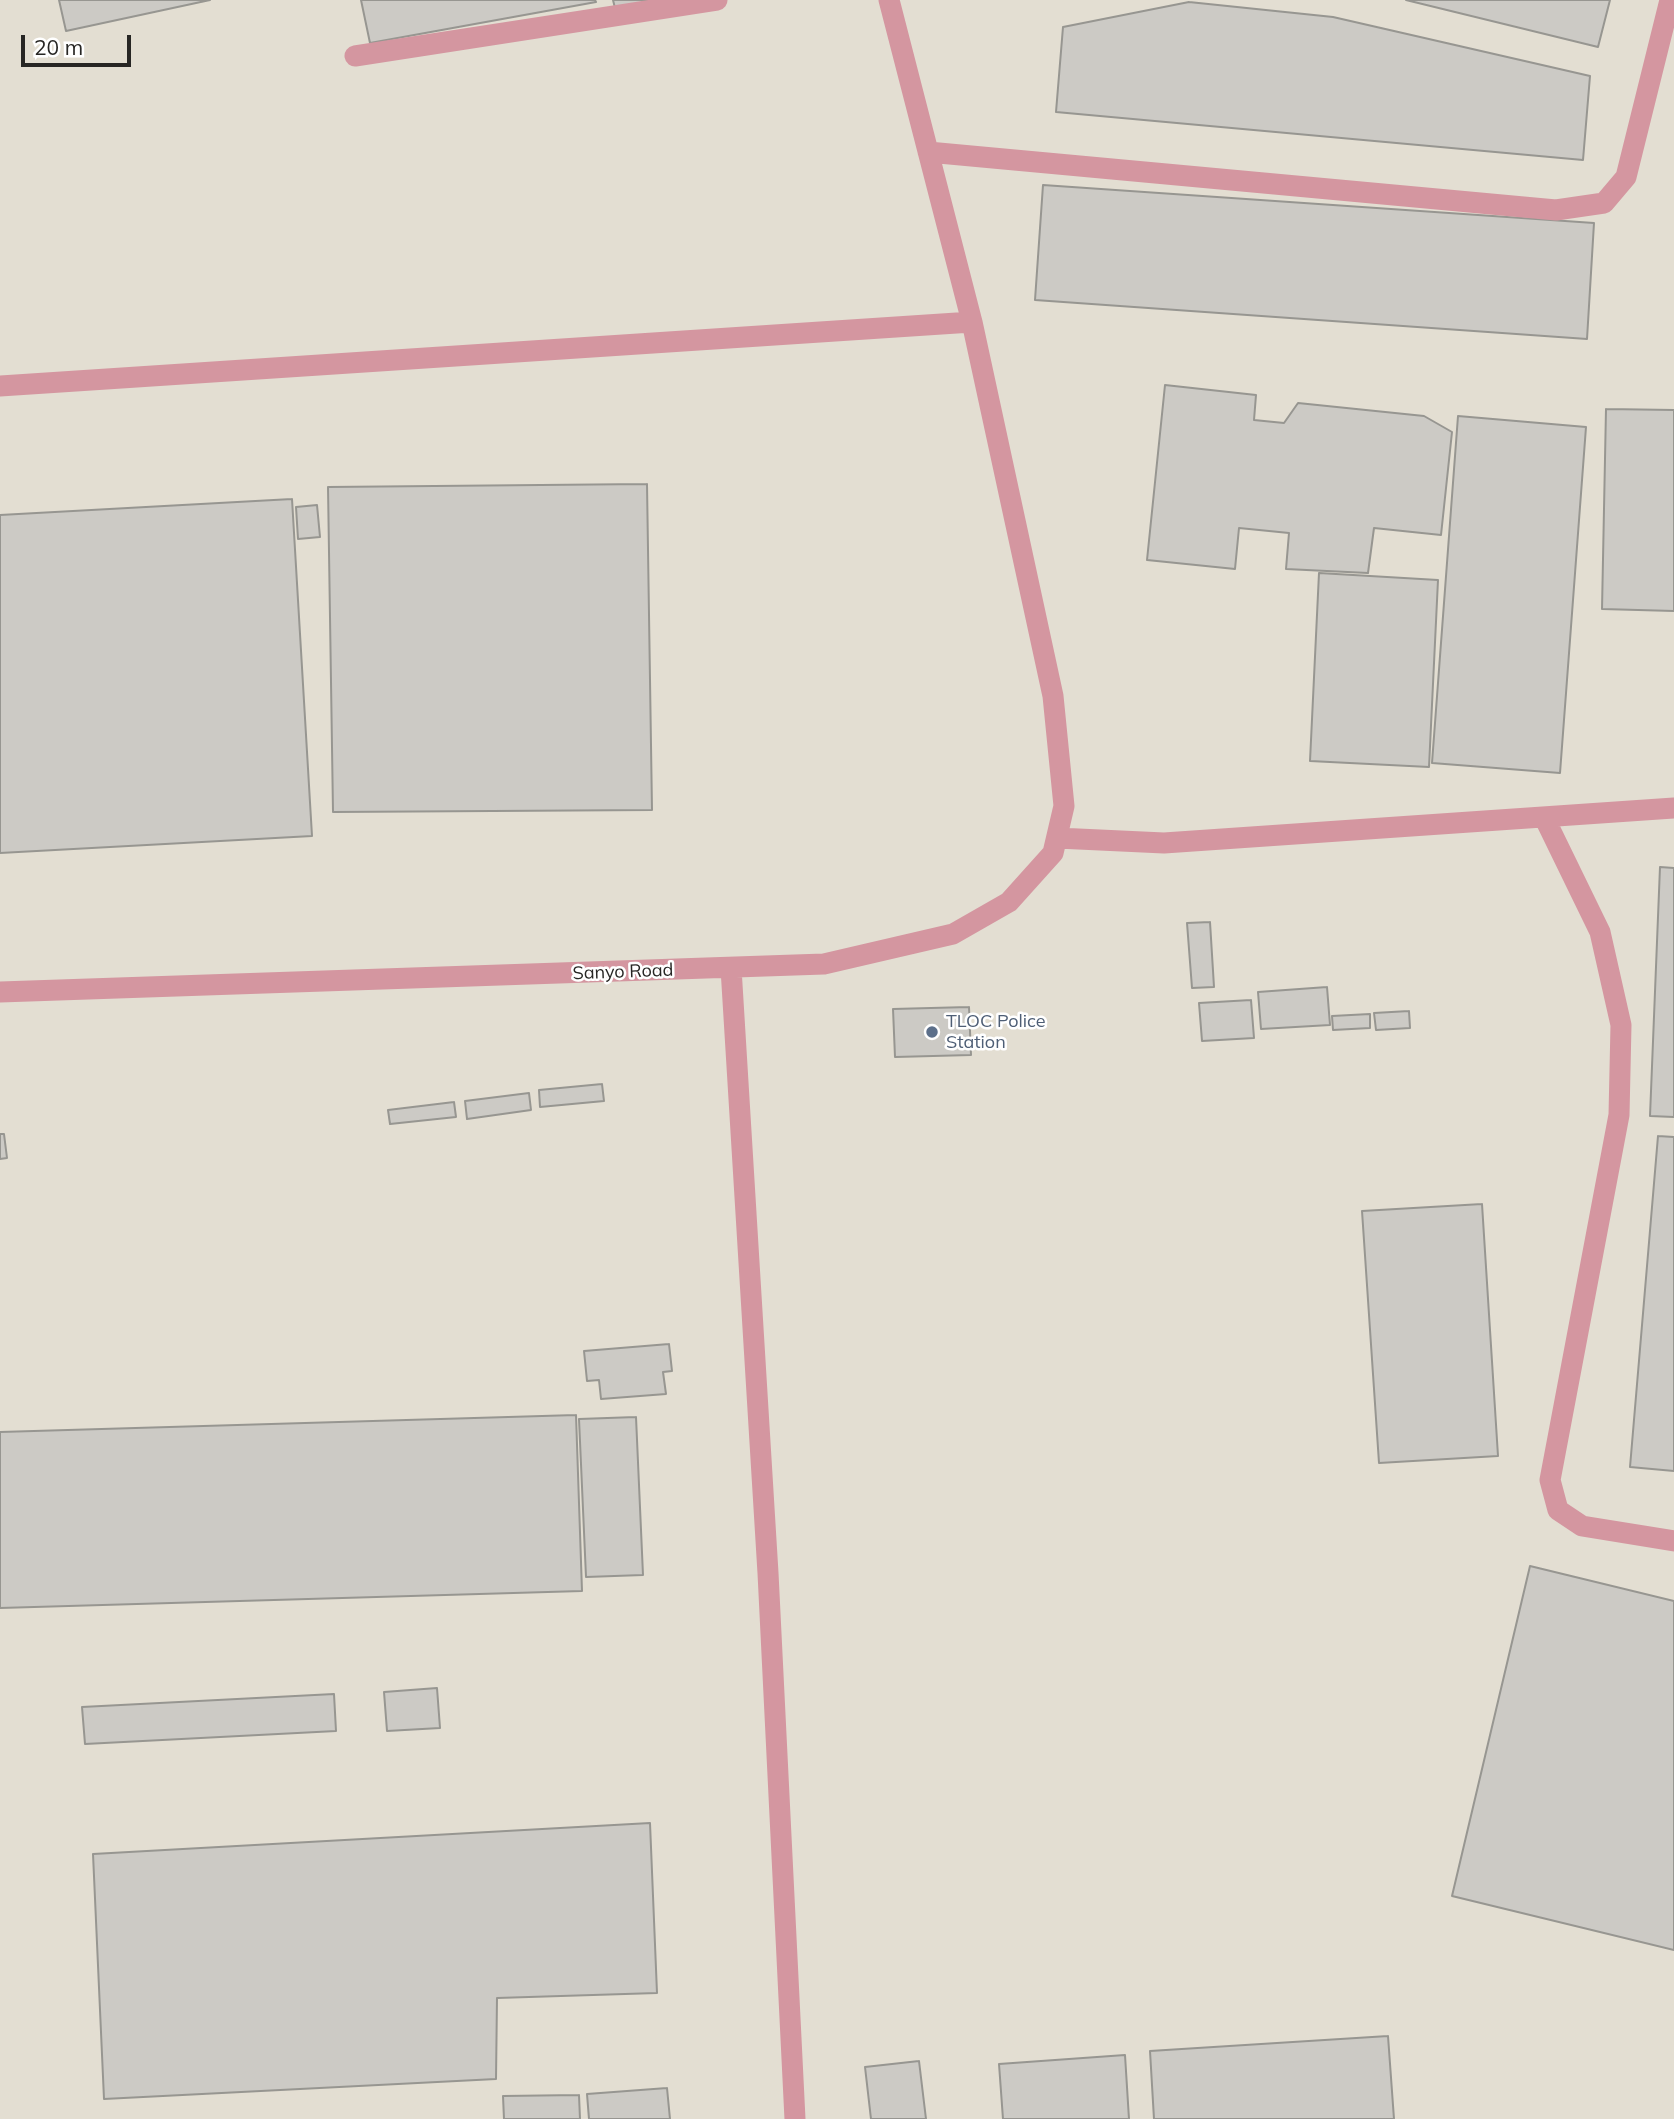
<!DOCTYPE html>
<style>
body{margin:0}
#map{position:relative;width:1674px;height:2119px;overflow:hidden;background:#eceae5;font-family:Mulish,sans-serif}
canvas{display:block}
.scale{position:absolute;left:21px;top:35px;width:110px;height:32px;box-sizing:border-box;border:4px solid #272624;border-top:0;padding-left:9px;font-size:21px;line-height:24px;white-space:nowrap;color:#272624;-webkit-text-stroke:5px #fff;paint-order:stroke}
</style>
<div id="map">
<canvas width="1674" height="2119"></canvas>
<div class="scale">20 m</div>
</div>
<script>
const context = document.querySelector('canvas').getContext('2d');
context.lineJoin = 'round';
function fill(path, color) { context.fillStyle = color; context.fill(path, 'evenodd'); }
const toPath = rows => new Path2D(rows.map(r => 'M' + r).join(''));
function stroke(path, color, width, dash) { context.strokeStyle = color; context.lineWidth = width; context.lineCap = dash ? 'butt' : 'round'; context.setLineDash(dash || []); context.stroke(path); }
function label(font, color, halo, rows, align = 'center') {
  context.font = font + ' Mulish,sans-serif'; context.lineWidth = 5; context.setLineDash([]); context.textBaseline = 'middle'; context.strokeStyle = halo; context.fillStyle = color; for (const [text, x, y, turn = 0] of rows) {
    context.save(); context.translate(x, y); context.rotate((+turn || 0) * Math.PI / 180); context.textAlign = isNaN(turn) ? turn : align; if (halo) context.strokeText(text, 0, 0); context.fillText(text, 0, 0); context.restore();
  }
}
fill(toPath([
 [0,0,1674,0,1674,2119,0,2119]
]), '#e3ded2');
const building = toPath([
 [59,0,210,0,66,31,59,0],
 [361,0,595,0,596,2,370,43,361,0],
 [613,0,669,0,616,12,613,0],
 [1406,0,1610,0,1598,47,1406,0],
 [1189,2,1333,17,1590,76,1583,160,1056,112,1063,27,1189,2],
 [1043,185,1594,223,1587,339,1035,300,1043,185],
 [1165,385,1256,395,1254,420,1284,423,1298,403,1424,416,1452,432,1441,535,1374,528,1368,573,1286,569,1289,533,1239,528,1235,569,1147,560,1165,385],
 [1606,409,1674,410,1674,611,1602,609,1606,409],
 [1458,416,1586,427,1560,773,1432,763,1458,416],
 [647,484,652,810,333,812,328,487,647,484],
 [292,499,312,836,0,853,0,515,292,499],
 [317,505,320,537,298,539,296,507,317,505],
 [1319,573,1438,580,1429,767,1310,761,1319,573],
 [1660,867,1674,868,1674,1117,1650,1116,1660,867],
 [1210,922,1214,987,1192,988,1187,923,1210,922],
 [1327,987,1330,1025,1261,1029,1258,992,1327,987],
 [1251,1000,1254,1038,1202,1041,1199,1003,1251,1000],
 [969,1007,971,1055,895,1057,893,1009,969,1007],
 [1409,1011,1410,1028,1376,1030,1374,1013,1409,1011],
 [1370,1014,1370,1028,1333,1030,1332,1016,1370,1014],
 [602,1084,604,1101,540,1107,539,1090,602,1084],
 [529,1093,531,1110,467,1119,465,1101,529,1093],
 [454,1102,456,1117,390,1124,388,1110,454,1102],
 [0,1134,4,1134,7,1158,0,1159,0,1134],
 [1658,1136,1674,1137,1674,1471,1630,1467,1658,1136],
 [1482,1204,1498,1456,1379,1463,1362,1211,1482,1204],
 [669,1344,672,1371,663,1372,666,1394,601,1399,599,1380,587,1381,584,1351,669,1344],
 [576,1415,582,1591,0,1608,0,1432,576,1415],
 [636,1417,643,1575,586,1577,579,1419,636,1417],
 [1530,1566,1674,1601,1674,1950,1452,1896,1530,1566],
 [437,1688,440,1728,387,1731,384,1692,437,1688],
 [334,1694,336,1731,85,1744,82,1707,334,1694],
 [650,1823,657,1993,497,1998,496,2079,104,2099,93,1854,650,1823],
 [1388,2036,1394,2119,1154,2119,1150,2051,1388,2036],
 [1125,2055,1129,2119,1003,2119,999,2064,1125,2055],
 [919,2061,926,2119,871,2119,865,2067,919,2061],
 [667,2088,670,2119,589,2119,587,2094,667,2088],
 [579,2095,580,2119,504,2119,503,2096,579,2095]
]);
fill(building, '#cccac5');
stroke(building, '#979691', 2);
stroke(toPath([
 [355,56,717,0],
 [928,152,1556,210,1604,203,1626,177,1670,0],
 [0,386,972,322],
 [1544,817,1600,932,1621,1025,1619,1115,1550,1480,1558,1510,1582,1526,1674,1541],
 [1057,838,1164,843,1674,808],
 [731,968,768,1573,795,2119],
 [0,992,824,964,953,934,1009,902,1053,853,1064,806,1053,696,972,322,889,0]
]), '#d496a0', 21);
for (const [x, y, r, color] of [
 [932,1032,7,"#5c6f8a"]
]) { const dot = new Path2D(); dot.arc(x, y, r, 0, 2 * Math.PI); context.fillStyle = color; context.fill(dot); stroke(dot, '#fff', 2.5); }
label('18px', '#272624', '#fff', [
 ["Sanyo Road",623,972,-2]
]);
label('18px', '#4e5e75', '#fff', [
 ["TLOC Police",946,1022],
 ["Station",946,1043]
], 'left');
</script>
